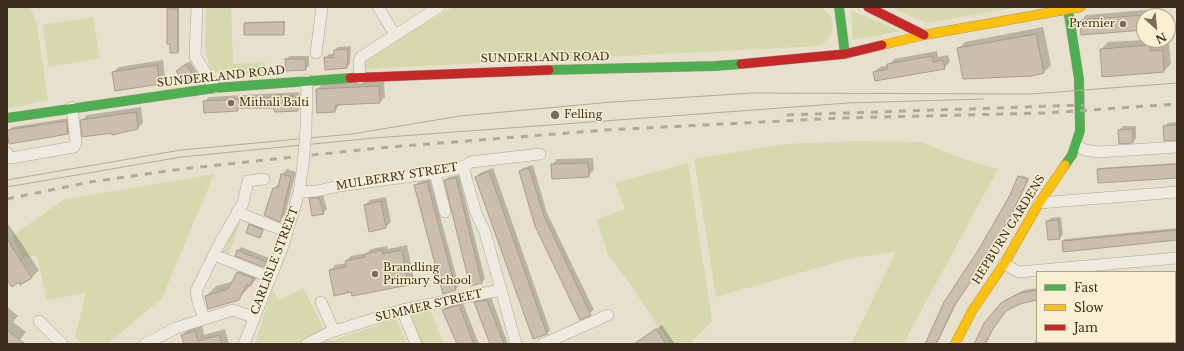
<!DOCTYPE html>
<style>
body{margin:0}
#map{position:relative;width:1184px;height:351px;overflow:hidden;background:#e7e0cd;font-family:"Libre Baskerville",serif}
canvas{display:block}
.frame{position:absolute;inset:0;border:8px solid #3d2d1d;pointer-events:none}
.legend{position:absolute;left:1036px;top:271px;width:140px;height:72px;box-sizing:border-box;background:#f9efd2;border:1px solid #aea18a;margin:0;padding:5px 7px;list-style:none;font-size:12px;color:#3d2d1d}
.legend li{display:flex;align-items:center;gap:8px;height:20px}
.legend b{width:20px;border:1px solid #aea18a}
.north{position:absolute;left:1136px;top:8px;width:40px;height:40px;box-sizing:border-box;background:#f9efd2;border:1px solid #aea18a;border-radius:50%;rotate:153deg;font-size:11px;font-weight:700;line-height:16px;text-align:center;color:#3d2d1d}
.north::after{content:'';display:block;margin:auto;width:14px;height:18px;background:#786c5b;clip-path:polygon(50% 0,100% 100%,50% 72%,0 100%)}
</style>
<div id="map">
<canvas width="1184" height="351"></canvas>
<div class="frame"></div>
<ul class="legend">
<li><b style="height:5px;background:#4caf50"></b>Fast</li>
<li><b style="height:5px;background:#ffc107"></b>Slow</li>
<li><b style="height:5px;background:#c62828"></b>Jam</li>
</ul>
<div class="north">N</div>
</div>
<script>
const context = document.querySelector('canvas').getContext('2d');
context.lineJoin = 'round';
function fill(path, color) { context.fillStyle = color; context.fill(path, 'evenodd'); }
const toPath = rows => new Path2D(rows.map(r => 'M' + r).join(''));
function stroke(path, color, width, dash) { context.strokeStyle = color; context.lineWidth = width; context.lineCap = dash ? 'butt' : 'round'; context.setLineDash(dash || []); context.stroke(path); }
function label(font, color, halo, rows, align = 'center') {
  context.font = font + ' "Libre Baskerville",serif'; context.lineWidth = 3; context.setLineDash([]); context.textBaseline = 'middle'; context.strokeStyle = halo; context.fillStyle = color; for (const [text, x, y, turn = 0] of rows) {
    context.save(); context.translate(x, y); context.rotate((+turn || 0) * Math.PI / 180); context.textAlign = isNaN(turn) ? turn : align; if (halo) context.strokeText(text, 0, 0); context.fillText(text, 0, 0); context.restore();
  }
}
fill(toPath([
 [7,7,30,7,37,25,48,100,7,109],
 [231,7,233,64,265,62,266,72,225,78,210,68,205,50,206,8],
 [453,7,808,7,823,8,831,17,833,30,828,39,819,46,365,69,365,58],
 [890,7,1019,7,927,23],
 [851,10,900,31,853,40],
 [93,17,100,58,49,67,42,25],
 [857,141,921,142,964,159,998,169,903,344,851,344,896,252,852,258,716,297,694,159,785,144],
 [688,163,712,321,690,344,670,344,628,281,608,255,597,219,625,209,615,183],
 [214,174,162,298,107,344,82,344,75,337,86,293,47,300,37,256,22,258,12,236,65,199],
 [239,221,241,222,227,258,221,255,229,237],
 [303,288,330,341,396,319,407,344,255,344,272,290,279,300],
 [430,311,444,344,422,344,410,315]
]), '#d6d8ae');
fill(toPath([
 [171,7,179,8,179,51,177,52,168,10],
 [1156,9,1157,16,1144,16,1144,29,1081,21,1086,15],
 [285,21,284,34,245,23,246,22],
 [1043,27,1051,65,1044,72,958,49,965,42],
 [1144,40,1157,40,1157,45,1169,44,1171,64,1164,71,1101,49,1108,42],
 [351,46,350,64,346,67,325,58,329,54,334,54,334,51,338,47],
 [937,51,938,57,948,55,950,62,944,68,874,72,880,67,889,65,894,59],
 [290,56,309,56,309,66,305,69,286,59],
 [163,60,165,78,160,83,113,72,119,67],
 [190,61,199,75,191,81,181,67],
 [384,81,385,97,380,102,340,104,335,111,318,112,317,89,323,84],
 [298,92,302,96,302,106,297,110,274,107,239,107,237,110,204,102,209,97],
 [141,107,143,123,138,128,113,132,82,120,87,115],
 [70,118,71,130,68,133,9,130,12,127],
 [1177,122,1177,139,1164,126,1168,123],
 [1123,126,1136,126,1136,138,1133,142,1119,130],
 [593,158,594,170,588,176,552,165,557,159],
 [1177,163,1177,177,1098,169,1099,168],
 [533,165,547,213,594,310,580,319,520,172,523,168],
 [493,168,550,330,547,334,534,338,476,177,480,173],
 [287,169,296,172,285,215,280,220,274,188,280,183,281,175],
 [459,175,485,279,482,282,471,285,445,180,449,177],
 [1021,175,1029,178,1019,200,990,252,956,304,937,344,925,344,1011,196],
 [430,179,459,286,455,289,416,185,419,182],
 [313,195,323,195,327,209,323,213,310,199],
 [386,197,391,222,386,227,365,205,370,200],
 [1061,217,1063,235,1059,238,1047,221,1051,218],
 [254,221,266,226,260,237,250,225],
 [9,225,39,270,32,277,20,283,19,281,7,278,7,226],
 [1177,228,1177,239,1063,242,1065,239],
 [407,245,414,279,409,284,352,291,330,271,335,265,347,263,346,261,351,256,367,253,371,249,387,246,388,249],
 [241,247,269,258,267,262,263,266,238,251],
 [248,262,263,268,260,275,238,299,206,296,216,286,234,281,238,272],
 [1175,273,1177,273,1177,286,1175,286],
 [1037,288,1037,300,1020,303,1007,310,996,324,986,344,975,344,1005,300,1024,290],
 [491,297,508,344,491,344,475,303,479,299],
 [463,303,479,344,458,344,443,310,446,307],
 [7,307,18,316,13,322,26,332,17,344,7,344],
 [1175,313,1177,313,1177,325,1175,326],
 [202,325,204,335,225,329,229,344,183,344,185,344,182,335,189,329],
 [662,325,675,344,634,344,639,340],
 [1037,340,1037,342,1049,342,1046,344,1032,344]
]), '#0003');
const building = toPath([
 [167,9,178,9,178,53,170,53,170,44,167,44,167,9],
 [1144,15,1144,30,1081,35,1080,20,1144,15],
 [284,22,284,35,244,35,244,23,284,22],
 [1036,34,1044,73,1032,76,963,79,957,48,1036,34],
 [1150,45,1150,51,1163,50,1164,72,1102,77,1100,49,1150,45],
 [348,49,347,68,325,70,324,57,333,58,334,50,348,49],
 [932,56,933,62,943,60,945,69,875,81,873,72,888,69,887,64,932,56],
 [285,59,305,59,306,70,286,71,285,59],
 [186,64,196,79,191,82,185,83,176,71,186,64],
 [157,65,160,84,115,91,112,72,157,65],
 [379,86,380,103,335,105,335,112,317,113,316,89,379,86],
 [293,96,298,100,298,111,275,112,273,108,237,108,238,111,204,113,203,101,293,96],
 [136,112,138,129,112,135,112,133,82,137,80,120,136,112],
 [66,121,68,134,9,144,7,130,66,121],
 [1177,125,1177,140,1164,141,1163,126,1177,125],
 [1133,129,1133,143,1119,144,1118,130,1133,129],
 [588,163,589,177,552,179,551,164,588,163],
 [1177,164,1177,178,1098,183,1097,169,1177,164],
 [529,168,544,216,591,315,580,320,535,226,519,171,529,168],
 [489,171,547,334,545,335,533,339,475,177,489,171],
 [281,174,291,177,280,222,264,215,273,188,278,188,281,174],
 [1018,176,1028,180,1011,215,989,255,954,306,936,344,925,344,944,302,979,249,1010,195,1018,176],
 [456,178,482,283,470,286,444,180,456,178],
 [427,182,456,290,443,294,414,185,427,182],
 [309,198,319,198,324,214,312,216,309,198],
 [381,201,386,228,369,232,364,205,381,201],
 [1058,220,1060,239,1048,240,1046,221,1058,220],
 [249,224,263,230,260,238,246,233,249,224],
 [1177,230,1177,240,1063,252,1062,241,1177,230],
 [7,239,32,278,20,285,19,282,12,287,7,280,7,239],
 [237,250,266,262,264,267,235,256,237,250],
 [382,250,383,254,402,250,409,285,352,296,351,292,334,296,329,270,346,267,345,261,365,257,365,254,382,250],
 [237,272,253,278,251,286,247,284,239,300,208,309,205,296,228,289,237,272],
 [1037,290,1037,300,1020,304,1006,311,993,329,985,344,974,344,984,323,1001,303,1020,293,1037,290],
 [487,300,504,344,490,344,474,302,487,300],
 [459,305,474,344,457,344,442,310,459,305],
 [656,329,666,344,634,344,656,329],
 [7,330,25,344,7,344,7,330],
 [195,331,198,341,219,335,222,344,184,344,181,335,195,331]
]);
fill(building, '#ccbead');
stroke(building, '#a89b8c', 1);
const street = toPath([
 [197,7,195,56,215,88],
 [378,7,395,35],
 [316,53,322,7],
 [360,78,359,61,361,57,439,7],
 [306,129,307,80],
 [1076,145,1085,150,1099,152,1177,147],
 [7,153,8,157,11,158,74,147,76,143,72,107],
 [463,167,476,213,485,232,516,344],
 [435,173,445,212],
 [299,192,317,191,339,186,435,173,463,167,471,162,540,154],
 [1039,203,1177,192],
 [237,212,287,232],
 [214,255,270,277],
 [1004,264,1019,272,1177,258],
 [321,302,334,331],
 [402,310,416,344],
 [204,318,198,302,196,292,198,287,217,248,243,203,248,181,264,179],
 [39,321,62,344],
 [145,344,176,328,233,310,253,317],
 [244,344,283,246,299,192,303,165],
 [307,344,328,333,402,310,500,290],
 [543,344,608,315],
 [1162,344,1177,343]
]);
const fast = toPath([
 [839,7,845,54],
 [549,70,715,66,741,64],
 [7,118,215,88,350,78],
 [1065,165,1072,155,1080,131,1079,79,1068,9]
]);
const slow = toPath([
 [882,45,924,35,1081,7],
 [955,344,972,311,1004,264,1039,203,1065,165]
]);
const jam = toPath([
 [868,7,924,35],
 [741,64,845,54,882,45],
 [350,78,549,70]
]);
stroke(street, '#aca596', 12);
stroke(fast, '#9c9486', 10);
stroke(slow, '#9c9486', 10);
stroke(jam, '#9c9486', 10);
stroke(street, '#efeadf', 11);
stroke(fast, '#4caf50', 9);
stroke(slow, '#ffc107', 9);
stroke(jam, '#c62828', 9);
stroke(toPath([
 [7,180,181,150,352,134,460,116,612,102,752,93,1030,94,1177,83],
 [7,187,181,157,374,138,848,103,983,99]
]), '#aeaaa0', 1);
stroke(toPath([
 [787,115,1085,105],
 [7,199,90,182,182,169,378,148,606,130,841,118,1046,113,1177,104]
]), '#aeaaa0', 3, [7, 7]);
const streetBridge = toPath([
 [303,165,306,129]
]);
stroke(streetBridge, '#aca596', 12, []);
stroke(streetBridge, '#efeadf', 11);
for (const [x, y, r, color] of [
 [1123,24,4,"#786c5b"],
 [231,103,4,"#786c5b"],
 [555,115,5,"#786c5b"],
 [375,274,4,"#786c5b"]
]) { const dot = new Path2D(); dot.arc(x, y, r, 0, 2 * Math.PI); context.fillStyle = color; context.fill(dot); stroke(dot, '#f9efd2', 1.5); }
label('11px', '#3d2d1d', '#f9efd2', [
 ["Premier",1115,24,"right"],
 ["Mithali Balti",239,103],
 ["Felling",564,115],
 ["Brandling",383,268],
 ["Primary School",383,281]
], 'left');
label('11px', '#3d2d1d', '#f9efd2', [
 ["SUNDERLAND ROAD",545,58,-1],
 ["SUNDERLAND ROAD",221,77,-6],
 ["MULBERRY STREET",397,177,-9],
 ["HEPBURN GARDENS",1009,230,-58],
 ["CARLISLE STREET",275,261,-69],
 ["SUMMER STREET",429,306,-13]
]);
</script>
